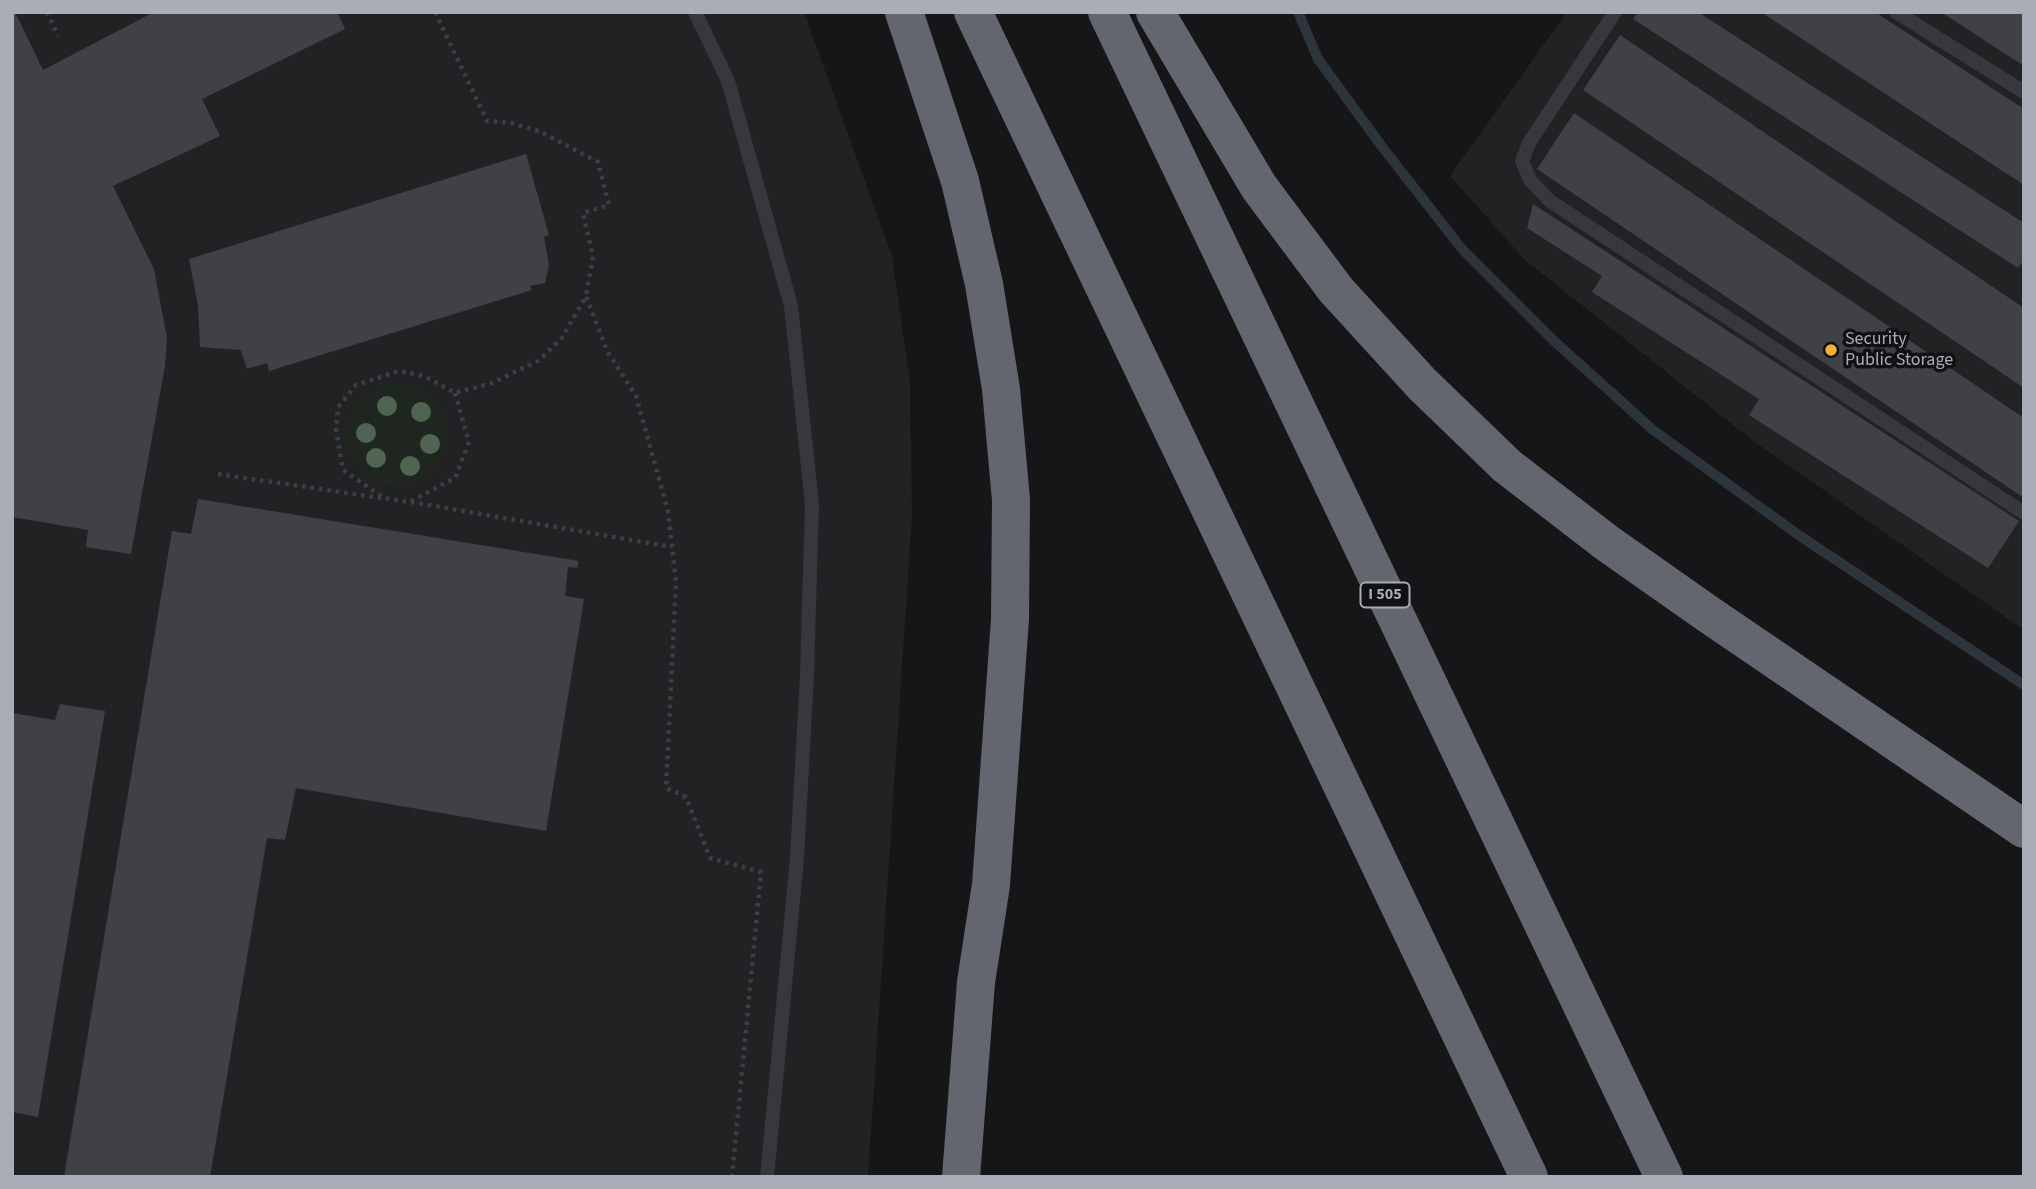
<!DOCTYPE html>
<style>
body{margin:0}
#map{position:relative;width:2036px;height:1189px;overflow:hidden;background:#161618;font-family:"Source Sans 3",sans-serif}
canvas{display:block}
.frame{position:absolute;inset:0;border:14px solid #a8adb8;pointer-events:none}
</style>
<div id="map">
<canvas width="2036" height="1189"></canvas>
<div class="frame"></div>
</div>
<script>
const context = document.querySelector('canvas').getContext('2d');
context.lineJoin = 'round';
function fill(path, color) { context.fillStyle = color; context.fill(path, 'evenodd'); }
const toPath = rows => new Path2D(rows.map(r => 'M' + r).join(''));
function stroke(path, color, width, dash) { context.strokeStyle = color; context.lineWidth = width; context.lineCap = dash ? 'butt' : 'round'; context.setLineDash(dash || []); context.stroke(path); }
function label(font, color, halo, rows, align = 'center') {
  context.font = font + ' "Source Sans 3",sans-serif'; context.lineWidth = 7; context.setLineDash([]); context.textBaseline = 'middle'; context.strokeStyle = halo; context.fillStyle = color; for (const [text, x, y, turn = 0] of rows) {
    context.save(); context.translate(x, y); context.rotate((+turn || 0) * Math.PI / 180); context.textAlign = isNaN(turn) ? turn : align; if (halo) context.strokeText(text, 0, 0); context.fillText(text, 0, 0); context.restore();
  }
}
fill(toPath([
 [12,12,804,12,892,256,910,382,912,517,868,1177,12,1177],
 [1567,12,2024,12,2024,630,1752,440,1525,260,1450,176]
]), '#222225');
fill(toPath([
 '345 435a52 52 0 1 1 104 0a52 52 0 1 1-104 0Z'
]), '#1e261f');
stroke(toPath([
 [1298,12,1318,59,1383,148,1462,249,1553,340,1653,430,1800,536,2024,685]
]), '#2c353c', 10);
fill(toPath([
 [12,12,15,12,43,70,154,12,337,12,345,29,202,99,220,136,113,186,154,269,167,338,165,366,131,554,86,547,88,530,12,517],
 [1638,12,1698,12,2024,223,2024,259,2018,268,1633,19],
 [1761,12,1875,12,2024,109,2024,185],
 [1941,12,2021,12,2024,14,2024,66],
 [1620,35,2024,308,2024,388,1583,90],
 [1574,113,2024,418,2024,498,1537,169],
 [526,154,549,235,544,237,549,265,545,283,530,286,532,290,269,371,267,363,247,369,241,350,200,347,198,306,189,259],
 [1533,204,2019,521,1988,568,1749,415,1759,399,1592,292,1602,276,1527,228],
 [198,499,579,561,577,568,568,567,565,596,584,599,546,831,296,788,285,840,267,838,210,1177,64,1177,172,531,191,534],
 [60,704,105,711,38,1117,12,1112,12,713,55,720]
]), '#404145');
stroke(toPath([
 [47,12,58,36],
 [435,12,487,121,511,123,541,132,598,162,609,205,583,213,593,257,586,296],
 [455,393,469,442,455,478,409,502,384,498,343,470,336,429,338,407,356,385,399,371,424,376,455,393,492,383,538,361,562,338,586,296,607,351,636,396,668,511,676,582,666,788,686,797,710,858,761,872,732,1177],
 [218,474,382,498],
 [411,502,672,547]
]), '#3d3f44', 4.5, [3.5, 5]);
stroke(toPath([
 [695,12,728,81,791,306,812,504,807,674,797,858,767,1177],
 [1615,12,1529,143,1522,161,1530,180,1550,201,2024,513],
 [1896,12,2024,92]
]), '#37383d', 14);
stroke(toPath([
 [904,12,960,181,984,284,1001,389,1011,500,1010,619,991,885,976,982,961,1177],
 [973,12,1529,1177],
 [1107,12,1664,1177],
 [1155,12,1259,187,1336,290,1422,384,1507,466,1607,543,1708,614,2024,829]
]), '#63666e', 38);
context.fillStyle = '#506452';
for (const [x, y] of [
 [387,406],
 [421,412],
 [366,433],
 [430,444],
 [376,458],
 [410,466]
]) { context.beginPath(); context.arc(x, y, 10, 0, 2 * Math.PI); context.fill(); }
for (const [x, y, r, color] of [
 [1831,350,7,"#f2b134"]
]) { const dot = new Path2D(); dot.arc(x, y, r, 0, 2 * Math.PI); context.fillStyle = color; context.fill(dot); stroke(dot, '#111113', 2.5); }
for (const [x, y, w] of [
 [1385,595,49]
]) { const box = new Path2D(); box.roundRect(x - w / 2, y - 12.5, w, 25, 5); context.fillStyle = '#111113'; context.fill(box); stroke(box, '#a8adb8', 2); }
label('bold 16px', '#a8adb8', null, [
 ["I 505",1385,595]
]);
label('18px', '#a8adb8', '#111113', [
 ["Security",1845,340],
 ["Public Storage",1845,361]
], 'left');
</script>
